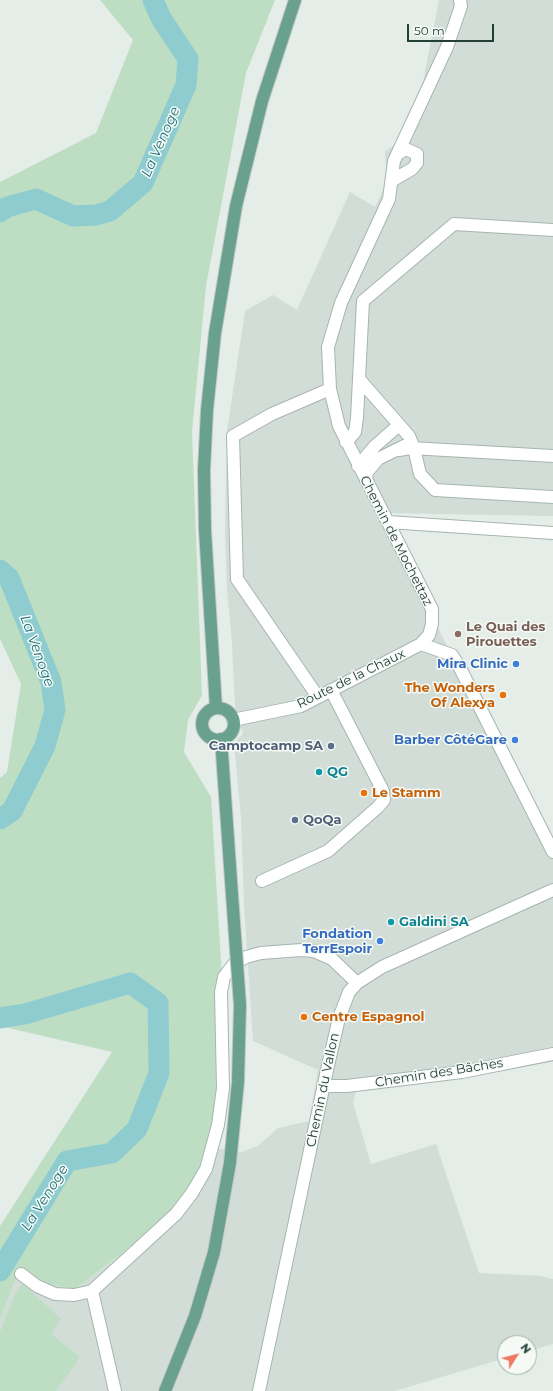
<!DOCTYPE html>
<meta charset="utf-8">
<style>
body{margin:0}
#map{position:relative;width:553px;height:1391px;overflow:hidden;background:#e4ede8;font-family:Montserrat,sans-serif}
canvas{display:block}
.north{position:absolute;left:497px;top:1335px;width:40px;height:40px;box-sizing:border-box;background:#f5faf7;border:1px solid #a1afa9;border-radius:50%;rotate:54deg;font-size:11px;font-weight:700;line-height:16px;text-align:center;color:#243f35}
.north::after{content:'';display:block;margin:auto;width:14px;height:18px;background:#ee7862;clip-path:polygon(50% 0,100% 100%,50% 72%,0 100%)}
.scale{position:absolute;left:407px;top:24px;width:87px;height:18px;box-sizing:border-box;border:2px solid #243f35;border-top:0;padding-left:5px;font-size:12px;line-height:14px;white-space:nowrap;color:#243f35;-webkit-text-stroke:3px #f5faf7;paint-order:stroke}
</style>
<div id="map">
<canvas width="553" height="1391"></canvas>
<div class="north">N</div>
<div class="scale">50 m</div>
</div>
<script>
const context = document.querySelector('canvas').getContext('2d');
context.lineJoin = 'round';
function fill(path, color) { context.fillStyle = color; context.fill(path, 'evenodd'); }
const toPath = rows => new Path2D(rows.map(r => 'M' + r).join(''));
function stroke(path, color, width, dash) { context.strokeStyle = color; context.lineWidth = width; context.lineCap = dash ? 'butt' : 'round'; context.setLineDash(dash || []); context.stroke(path); }
function label(font, color, halo, rows, align = 'center') {
  context.font = font + ' Montserrat,sans-serif'; context.lineWidth = 3; context.setLineDash([]); context.textBaseline = 'middle'; context.strokeStyle = halo; context.fillStyle = color; for (const [text, x, y, turn = 0] of rows) {
    context.save(); context.translate(x, y); context.rotate((+turn || 0) * Math.PI / 180); context.textAlign = isNaN(turn) ? turn : align; if (halo) context.strokeText(text, 0, 0); context.fillText(text, 0, 0); context.restore();
  }
}
fill(toPath([
 [439,0,553,0,553,516,383,513,504,765,553,852,553,1052,464,1069,360,1077,353,1103,371,1164,436,1144,479,1273,540,1276,553,1279,553,1344,529,1351,529,1343,505,1343,505,1358,395,1391,0,1391,0,1320,20,1267,46,1284,75,1289,131,1246,188,1194,209,1147,242,1152,258,1146,278,1128,309,1121,318,1070,253,1041,244,905,241,818,234,744,243,733,235,706,232,642,227,590,225,532,227,431,245,311,273,295,297,310,350,192,375,207,387,182,385,151,413,133]
]), '#d2ddd7');
fill(toPath([
 [100,0,275,0,246,73,206,286,192,431,202,695,188,720,184,752,211,797,227,1060,209,1147,188,1194,131,1246,75,1289,46,1284,20,1267,0,1320,0,1226,112,1052,0,1026,0,778,7,772,21,684,0,639,0,182,96,133,133,40],
 [23,1284,61,1319,51,1334,80,1357,56,1391,0,1391,0,1332,16,1292]
]), '#bedec4');
stroke(toPath([
 [0,212,7,207,36,199,73,216,96,215,110,211,143,183,186,85,188,59,161,18,153,0],
 [0,570,9,578,51,682,55,710,45,746,12,811,0,819],
 [0,1018,25,1014,130,983,158,1003,159,1073,137,1129,112,1153,67,1161,0,1271]
]), '#8eccd0', 21);
const minor = toPath([
 [393,180,412,169,417,163,417,154,406,149,399,153],
 [359,379,409,436,414,448,420,474,435,490,553,497],
 [346,442,355,432,357,418,363,301,454,224,553,230],
 [399,450,410,448,553,456],
 [358,466,375,446,399,425],
 [366,480,367,472,378,459,404,446],
 [388,522,553,533],
 [421,644,452,655,459,666,553,852],
 [318,697,237,579,233,436,272,414,330,389],
 [233,720,301,706,421,644,429,635,432,624,432,609,339,426,330,389,328,347,341,303,389,199,394,161,447,47,461,6,460,0],
 [262,881,328,851,378,807,384,800,383,791,331,690],
 [323,1086,347,1086,462,1072,553,1054],
 [21,1274,37,1286,55,1294,74,1295,92,1291,176,1214,192,1193,206,1169,218,1125,223,1088,221,992,224,977,234,964,246,957,261,953,301,950,314,951,332,959,357,983],
 [92,1291,115,1391],
 [259,1391,327,1070,339,1018,349,992,357,983,382,967,553,890]
]);
const major = toPath([
 [216,708,205,530,204,470,207,410,215,333,236,206,262,101,295,0],
 '202 724a16 16 0 1 1 32 0a16 16 0 1 1-32 0Z',
 [221,739,232,895],
 [165,1391,195,1316,214,1252,230,1163]
]);
stroke(minor, '#a7b5af', 14);
stroke(major, '#c2c9c6', 14);
stroke(minor, '#fff', 12);
stroke(major, '#6aa18e', 12);
const majorBridge = toPath([
 [230,1163,238,1082,240,1005,232,895]
]);
stroke(majorBridge, '#c2c9c6', 14, []);
stroke(majorBridge, '#6aa18e', 12);
for (const [x, y, r, color] of [
 [458,634,4,"#8d6e63"],
 [516,664,4,"#3f7fe0"],
 [503,695,4,"#e8710a"],
 [515,740,4,"#3f7fe0"],
 [331,746,4,"#5c6f8a"],
 [319,772,4,"#0f9aa8"],
 [364,793,4,"#e8710a"],
 [295,820,4,"#5c6f8a"],
 [391,922,4,"#0f9aa8"],
 [380,941,4,"#3f7fe0"],
 [304,1017,4,"#e8710a"]
]) { const dot = new Path2D(); dot.arc(x, y, r, 0, 2 * Math.PI); context.fillStyle = color; context.fill(dot); stroke(dot, '#f5faf7', 1.5); }
label('13px', '#243f35', '#f5faf7', [
 ["Chemin de Mochettaz",396,541,63],
 ["Route de la Chaux",351,679,-26],
 ["Chemin des Bâches",439,1073,-9],
 ["Chemin du Vallon",323,1090,-78]
]);
label('bold 13px', '#785e54', '#f5faf7', [
 ["Le Quai des",466,627],
 ["Pirouettes",466,642]
], 'left');
label('bold 13px', '#366cbe', '#f5faf7', [
 ["Mira Clinic",508,664],
 ["Barber CôtéGare",507,740],
 ["Fondation",372,934],
 ["TerrEspoir",372,949]
], 'right');
label('bold 13px', '#c56008', '#f5faf7', [
 ["The Wonders",495,688,"right"],
 ["Of Alexya",495,703,"right"],
 ["Le Stamm",372,793],
 ["Centre Espagnol",312,1017]
], 'left');
label('bold 13px', '#4e5e75', '#f5faf7', [
 ["Camptocamp SA",323,746],
 ["QoQa",303,820,"left"]
], 'right');
label('bold 13px', '#0d838f', '#f5faf7', [
 ["QG",327,772],
 ["Galdini SA",399,922]
], 'left');
label('italic 14px', '#1f7279', '#f5faf7', [
 ["La Venoge",161,142,-66],
 ["La Venoge",37,651,70],
 ["La Venoge",45,1198,-58]
]);
</script>
